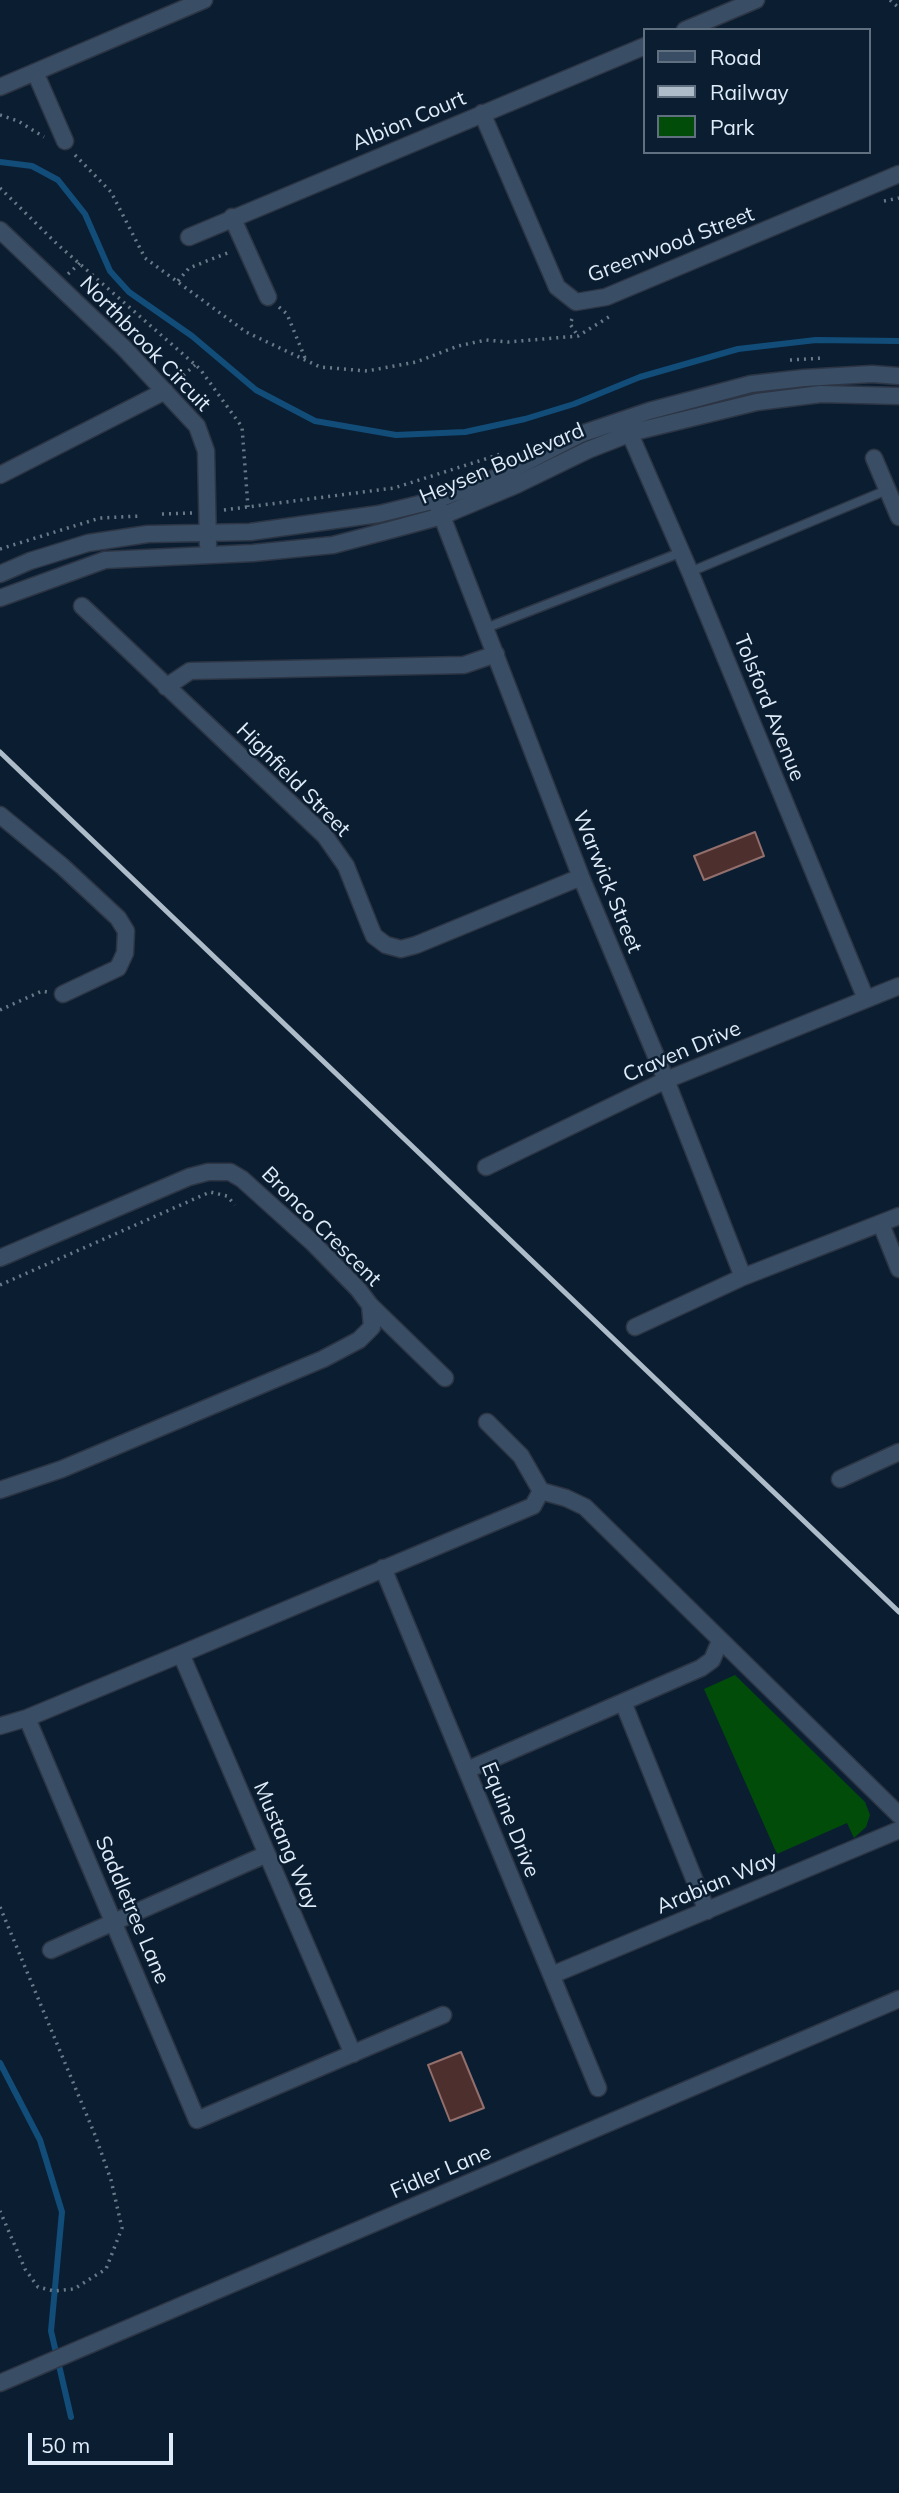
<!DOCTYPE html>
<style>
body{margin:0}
#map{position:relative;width:899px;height:2493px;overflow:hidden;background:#0b1e31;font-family:Mulish,sans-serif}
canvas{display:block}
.legend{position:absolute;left:643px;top:28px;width:228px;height:126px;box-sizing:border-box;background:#0b1e31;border:2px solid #607081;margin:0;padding:9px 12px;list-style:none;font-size:21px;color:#dfebf8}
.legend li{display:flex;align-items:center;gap:14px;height:35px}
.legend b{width:35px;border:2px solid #607081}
.scale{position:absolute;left:28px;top:2433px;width:145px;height:32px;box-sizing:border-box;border:4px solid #dfebf8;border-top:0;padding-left:9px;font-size:21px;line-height:24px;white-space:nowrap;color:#dfebf8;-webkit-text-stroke:5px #0b1e31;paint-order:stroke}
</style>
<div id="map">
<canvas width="899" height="2493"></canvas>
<ul class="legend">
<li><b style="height:9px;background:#394e64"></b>Road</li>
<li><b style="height:9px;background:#aebcca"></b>Railway</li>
<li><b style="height:19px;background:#024c0a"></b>Park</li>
</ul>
<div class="scale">50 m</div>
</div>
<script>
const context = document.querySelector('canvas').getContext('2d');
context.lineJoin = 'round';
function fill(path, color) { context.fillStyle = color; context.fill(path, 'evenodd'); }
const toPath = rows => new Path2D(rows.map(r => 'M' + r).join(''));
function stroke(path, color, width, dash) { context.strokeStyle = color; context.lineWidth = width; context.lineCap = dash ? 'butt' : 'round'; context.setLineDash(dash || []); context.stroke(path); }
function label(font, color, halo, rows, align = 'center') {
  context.font = font + ' Mulish,sans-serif'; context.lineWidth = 5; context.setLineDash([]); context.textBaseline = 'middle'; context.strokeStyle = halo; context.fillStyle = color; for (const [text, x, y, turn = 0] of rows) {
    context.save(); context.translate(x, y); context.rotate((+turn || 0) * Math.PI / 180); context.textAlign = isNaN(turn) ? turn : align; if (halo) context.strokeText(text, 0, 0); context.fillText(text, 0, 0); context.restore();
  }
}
fill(toPath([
 [735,1675,865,1802,870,1815,866,1827,854,1838,847,1823,777,1854,704,1689]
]), '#024c0a');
stroke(toPath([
 [0,162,32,166,58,180,85,214,110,271,129,292,192,336,256,390,315,421,396,435,465,432,525,419,574,404,640,377,738,349,816,340,899,341],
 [0,2063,40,2140,62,2212,51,2331,71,2417]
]), '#124d79', 6);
const building = toPath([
 [755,832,764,856,704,880,694,856,755,832],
 [461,2052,484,2108,450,2121,428,2065,461,2052]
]);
fill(building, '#4d2f2d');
stroke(building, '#926f6d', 2);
const lane = toPath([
 [690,572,887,490],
 [486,628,682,552]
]);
const street = toPath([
 [685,30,756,0],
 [35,72,65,141],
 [0,87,204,0],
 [482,113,557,287,576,302,606,297,899,174],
 [232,217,268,297],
 [0,230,124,348,197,426,206,451,208,545],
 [189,237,645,46],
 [630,434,690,572,866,999],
 [874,458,899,517],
 [0,475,165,391],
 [438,506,581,877,666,1080,743,1277],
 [0,574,30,561,88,543,148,534,250,532,379,514,436,500,497,477,581,434,649,411,751,384,804,378,872,374,899,376],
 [0,598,105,560,253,553,333,545,394,529,442,516,516,485,588,450,634,432,757,402,821,394,899,396],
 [82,606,325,836,346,866,371,929,374,936,386,945,401,949,416,945,581,877],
 [166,687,190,671,464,665,496,654],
 [0,815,62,866,118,918,126,931,125,953,118,968,63,994],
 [486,1167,666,1080,899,986],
 [881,1224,899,1269],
 [0,1258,189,1177,208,1172,230,1172,242,1179,313,1243,358,1289,370,1305,372,1327,359,1340,323,1359,62,1469,0,1490],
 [370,1305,445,1378],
 [635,1327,743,1277,899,1216],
 [487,1422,521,1456,541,1491,566,1498,585,1507,899,1815],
 [840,1479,899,1452],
 [383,1568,598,2088],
 [181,1654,353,2054],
 [623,1702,707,1911],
 [27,1718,197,2120,443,2015],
 [0,1726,27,1718,181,1654,533,1506,541,1491],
 [467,1770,701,1668,712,1660,720,1641],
 [51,1950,267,1854],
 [552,1975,899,1830],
 [0,2383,899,1999]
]);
stroke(lane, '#2d3545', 11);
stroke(street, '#2d3545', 19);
stroke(toPath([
 [890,0,899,8],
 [0,115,18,121,44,137],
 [75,155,111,192,145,258,246,332,320,367,367,371,416,362,458,346,486,340,508,342,578,336,612,315],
 [0,188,57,244,200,369,242,427,248,507],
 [884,201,899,198],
 [68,274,80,263],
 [178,281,189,268,230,252],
 [279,307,287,314,305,358],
 [572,319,570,324,578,336],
 [790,360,824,358],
 [178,380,195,365],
 [224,510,394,488,501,454],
 [162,514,192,513],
 [0,549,100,518,140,516],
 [0,1010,42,991,47,992],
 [0,1285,210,1192,227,1196,235,1205],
 [0,1907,95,2135,111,2180,122,2228,106,2269,74,2289,54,2291,38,2287,25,2269,0,2211]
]), '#697989', 3.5, [2, 5]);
stroke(lane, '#394e64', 8);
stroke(street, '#394e64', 16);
stroke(toPath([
 [0,752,899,1612]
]), '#aebcca', 5);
label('21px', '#dfebf8', '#0b1e31', [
 ["Albion Court",409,121,-23],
 ["Greenwood Street",671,245,-21],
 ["Northbrook Circuit",145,344,46],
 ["Heysen Boulevard",502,464,-23],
 ["Tolsford Avenue",769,708,68],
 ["Highfield Street",293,780,45],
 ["Warwick Street",607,882,68],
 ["Craven Drive",682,1052,-23],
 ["Bronco Crescent",321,1227,45],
 ["Equine Drive",510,1820,68],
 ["Mustang Way",286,1846,67],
 ["Arabian Way",717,1883,-23],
 ["Saddletree Lane",132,1910,67],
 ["Fidler Lane",441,2172,-23]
]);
</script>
